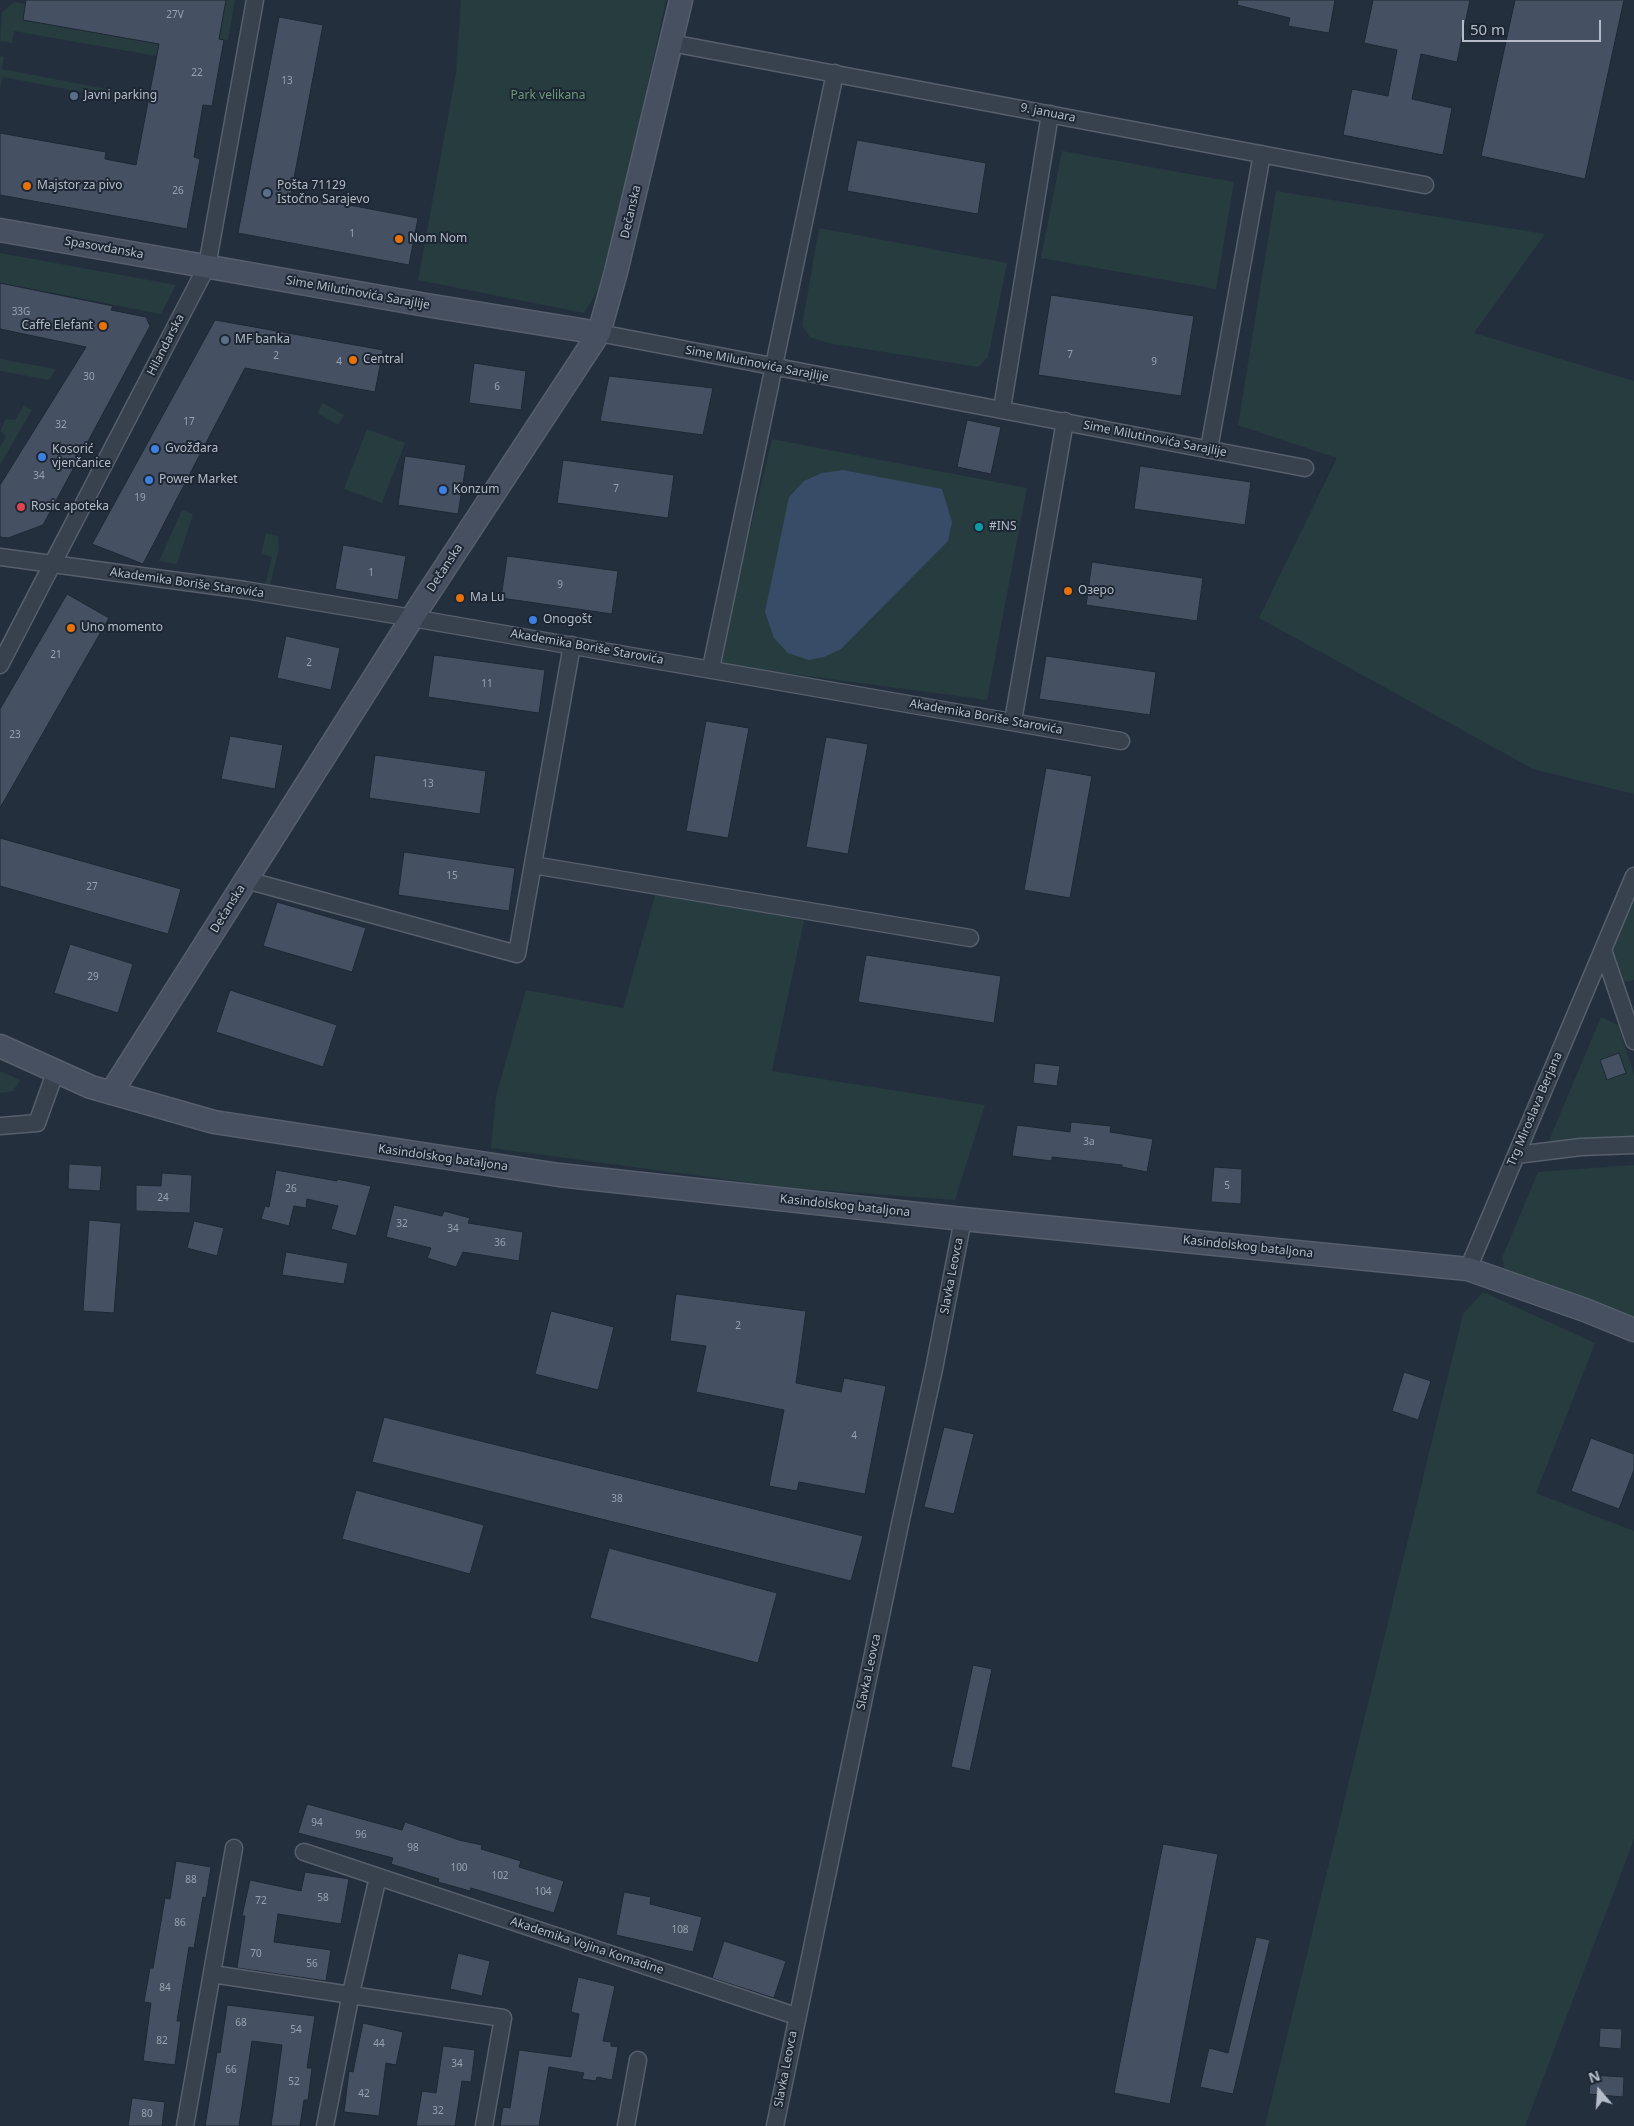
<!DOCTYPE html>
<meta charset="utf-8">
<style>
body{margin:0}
#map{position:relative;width:1634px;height:2126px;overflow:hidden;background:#242f3e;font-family:"Noto Sans",sans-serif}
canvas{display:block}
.north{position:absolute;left:1574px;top:2066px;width:50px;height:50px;-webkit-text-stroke:4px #1d2633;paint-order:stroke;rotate:342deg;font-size:14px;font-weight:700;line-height:20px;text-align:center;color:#b4bcc9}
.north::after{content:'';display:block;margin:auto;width:18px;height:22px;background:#b4bcc9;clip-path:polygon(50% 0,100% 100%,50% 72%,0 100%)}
.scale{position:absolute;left:1462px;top:20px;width:139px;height:22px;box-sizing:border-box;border:2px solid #b4bcc9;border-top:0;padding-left:6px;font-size:15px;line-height:18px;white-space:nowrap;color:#b4bcc9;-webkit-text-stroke:4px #1d2633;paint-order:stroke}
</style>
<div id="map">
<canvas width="1634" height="2126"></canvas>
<div class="north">N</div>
<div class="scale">50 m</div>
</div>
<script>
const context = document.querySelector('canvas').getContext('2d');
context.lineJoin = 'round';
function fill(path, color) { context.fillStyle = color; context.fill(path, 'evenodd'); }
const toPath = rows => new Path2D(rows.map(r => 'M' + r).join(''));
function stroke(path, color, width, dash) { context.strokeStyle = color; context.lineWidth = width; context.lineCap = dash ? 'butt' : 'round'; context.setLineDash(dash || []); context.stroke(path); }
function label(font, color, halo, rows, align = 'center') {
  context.font = font + ' "Noto Sans",sans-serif'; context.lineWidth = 4; context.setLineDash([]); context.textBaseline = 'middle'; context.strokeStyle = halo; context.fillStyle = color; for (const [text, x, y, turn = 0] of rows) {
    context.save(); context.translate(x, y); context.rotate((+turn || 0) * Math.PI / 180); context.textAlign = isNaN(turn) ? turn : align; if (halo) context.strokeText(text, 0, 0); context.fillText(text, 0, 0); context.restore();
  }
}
fill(toPath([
 [226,0,235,0,228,40,219,39],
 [461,0,666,0,606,276,584,313,418,280,456,73],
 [14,2,26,4,23,20,159,44,156,56,14,31,12,43,0,41,2,12],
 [0,56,4,57,2,69,137,95,134,102,3,77,0,88],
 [1062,151,1234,182,1216,289,1041,258],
 [1276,191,1545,234,1474,333,1634,381,1634,794,1533,769,1259,618,1337,458,1238,425],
 [819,228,1007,263,988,357,978,367,828,343,810,337,802,326],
 [0,253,176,285,161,314,0,283],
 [0,359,56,369,49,380,0,371],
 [323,403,344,415,338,425,317,413],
 [24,405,32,410,0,465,0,447,6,436,0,431,6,419,15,420],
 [367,429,405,443,382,503,344,489],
 [772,439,1027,488,987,700,718,664],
 [182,510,193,514,177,564,159,561],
 [266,533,278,536,279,549,270,585,265,584,272,557,261,554],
 [659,881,804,921,772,1071,985,1105,955,1200,791,1188,491,1148,496,1096,526,990,623,1008],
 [1634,901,1634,980,1622,983,1611,952],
 [1601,1017,1618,1025,1634,1074,1634,1141,1545,1150],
 [0,1071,20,1080,13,1091,0,1093],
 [1634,1165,1634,1323,1506,1275,1502,1258,1538,1172],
 [1483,1292,1595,1343,1536,1493,1634,1531,1634,1839,1525,2126,1265,2126,1463,1314]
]), '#263c3f');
fill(toPath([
 [843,470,942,489,952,522,948,541,841,649,824,657,809,660,788,653,774,638,765,612,789,497,804,481,822,473]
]), '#394c67');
const building = toPath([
 [26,0,226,0,219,39,224,40,212,106,203,105,194,157,200,159,187,229,0,195,0,133,106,152,105,159,136,165,159,44,23,20,26,0],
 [1238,0,1335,0,1329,33,1288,26,1290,18,1237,5,1238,0],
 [1373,0,1470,0,1457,62,1421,54,1412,99,1452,108,1443,155,1343,135,1352,89,1388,96,1397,50,1364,43,1373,0],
 [1515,0,1624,0,1585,179,1481,156,1515,0],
 [279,17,323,25,291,194,418,218,409,265,238,233,279,17],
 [857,140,986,163,978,214,847,191,857,140],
 [0,283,113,306,111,310,146,317,150,326,43,525,8,538,0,537,0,485,86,347,0,329,0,283],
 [1051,295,1194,316,1181,396,1038,375,1051,295],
 [215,320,383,350,375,392,245,368,143,564,92,544,215,320],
 [474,363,526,371,521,410,469,403,474,363],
 [609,376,713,388,703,435,600,421,609,376],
 [967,420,1001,427,991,474,957,467,967,420],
 [405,456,466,465,458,514,398,505,405,456],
 [563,460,674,475,668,518,557,503,563,460],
 [1140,466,1251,482,1245,525,1134,509,1140,466],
 [343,545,406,556,398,600,335,589,343,545],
 [507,556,618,571,612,614,501,598,507,556],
 [1092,562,1203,578,1197,621,1086,605,1092,562],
 [67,594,109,618,0,808,0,709,67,594],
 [286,636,340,648,331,690,277,678,286,636],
 [434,655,545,670,539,713,428,697,434,655],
 [1046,656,1156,672,1150,715,1039,699,1046,656],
 [706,721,749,728,728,838,686,831,706,721],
 [230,736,283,745,275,789,221,779,230,736],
 [826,737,868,744,848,854,806,847,826,737],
 [375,755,486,771,480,814,369,798,375,755],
 [1046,768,1092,776,1070,898,1024,890,1046,768],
 [0,838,181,889,168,934,0,886,0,838],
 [404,852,515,868,509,911,398,895,404,852],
 [277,902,366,928,352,972,263,946,277,902],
 [70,944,133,964,118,1013,54,993,70,944],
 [866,955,1001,976,994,1023,858,1002,866,955],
 [230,990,337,1025,323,1067,216,1032,230,990],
 [1619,1053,1626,1073,1607,1080,1600,1060,1619,1053],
 [1035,1063,1060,1066,1057,1086,1033,1083,1035,1063],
 [1071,1122,1111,1126,1110,1132,1153,1139,1147,1172,1122,1167,1122,1165,1052,1157,1052,1161,1012,1156,1017,1125,1070,1132,1071,1122],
 [69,1164,102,1166,100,1191,68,1189,69,1164],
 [1214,1167,1242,1169,1241,1204,1211,1202,1214,1167],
 [276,1170,337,1181,337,1179,371,1186,356,1236,331,1229,338,1206,307,1199,306,1208,294,1206,289,1226,261,1219,265,1206,269,1207,276,1170],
 [162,1173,192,1175,190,1213,136,1211,136,1185,161,1186,162,1173],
 [394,1205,442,1216,444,1211,470,1218,468,1223,523,1232,519,1261,463,1252,456,1267,427,1258,431,1248,386,1237,394,1205],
 [89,1220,121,1223,114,1313,83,1311,89,1220],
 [194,1221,224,1228,217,1256,187,1248,194,1221],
 [286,1252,348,1263,344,1284,282,1275,286,1252],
 [676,1294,806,1311,796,1383,841,1392,844,1378,886,1386,865,1494,799,1482,797,1491,769,1486,784,1410,696,1392,706,1346,670,1341,676,1294],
 [551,1311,614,1327,598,1390,535,1374,551,1311],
 [1404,1372,1431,1381,1418,1420,1392,1411,1404,1372],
 [384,1417,863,1536,851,1581,372,1462,384,1417],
 [944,1427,974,1434,954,1514,924,1507,944,1427],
 [1591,1438,1634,1454,1634,1470,1619,1509,1571,1491,1591,1438],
 [356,1490,484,1525,470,1574,342,1539,356,1490],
 [609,1548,777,1593,758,1663,590,1618,609,1548],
 [973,1665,992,1669,970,1771,951,1767,973,1665],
 [307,1804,402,1830,405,1822,459,1840,482,1845,481,1849,521,1861,519,1867,564,1881,554,1913,471,1888,470,1891,438,1882,439,1879,391,1864,393,1858,298,1833,307,1804],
 [1163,1844,1218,1854,1170,2104,1114,2093,1163,1844],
 [176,1861,211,1867,206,1898,203,1897,194,1948,189,1947,177,2021,181,2021,175,2065,143,2061,151,2003,144,2002,150,1968,153,1968,165,1898,170,1899,176,1861],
 [305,1872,349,1879,341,1924,278,1914,274,1942,331,1950,326,1981,237,1968,245,1916,242,1916,250,1880,301,1891,305,1872],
 [624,1892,651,1897,650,1904,702,1917,693,1952,616,1935,624,1892],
 [1256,1937,1270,1940,1233,2094,1200,2087,1209,2048,1228,2053,1256,1937],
 [724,1941,786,1961,774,1998,712,1978,724,1941],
 [458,1953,490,1961,482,1996,450,1989,458,1953],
 [578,1977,615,1986,603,2041,611,2042,611,2046,618,2047,612,2080,597,2077,596,2081,582,2079,584,2073,549,2067,539,2126,500,2126,503,2107,510,2108,519,2050,571,2057,579,2014,571,2012,578,1977],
 [227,2005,315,2016,307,2068,312,2068,308,2100,304,2100,300,2126,271,2126,282,2045,252,2041,239,2126,205,2126,217,2052,220,2053,227,2005],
 [363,2023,403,2032,396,2065,386,2063,379,2116,344,2112,349,2071,353,2072,363,2023],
 [1600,2028,1622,2029,1621,2049,1599,2047,1600,2028],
 [443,2046,475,2050,471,2082,462,2081,455,2126,416,2126,422,2091,436,2093,443,2046],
 [1591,2075,1624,2077,1623,2097,1589,2094,1591,2075],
 [132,2098,165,2102,162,2126,128,2126,132,2098]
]);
fill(building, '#455162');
stroke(building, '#1f2835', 1);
const street = toPath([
 [671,43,1425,185],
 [599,333,1305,468],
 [1002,409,1050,114],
 [1209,449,1262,154],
 [0,557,245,590,395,615,1121,741],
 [0,665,207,266,255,0],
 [711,668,835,73],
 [1013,721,1065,421],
 [533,865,970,938],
 [246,880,517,954,572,645],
 [1603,950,1634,1041],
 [0,1126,37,1123,55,1073],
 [1516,1155,1581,1147,1634,1145],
 [1468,1269,1634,876],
 [304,1852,796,2016],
 [212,1974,503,2018,484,2126],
 [185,2126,234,1848],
 [325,2126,351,1993,378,1877],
 [626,2126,638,2060],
 [775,2126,900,1524,934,1369,963,1219]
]);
const secondary = toPath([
 [0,230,426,305,599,333],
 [0,1046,91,1087,214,1122,559,1175,963,1219,1468,1269,1585,1310,1634,1330],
 [111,1093,412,618,599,333,616,272,681,0]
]);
stroke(street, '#565f6c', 19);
stroke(secondary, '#565f6c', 25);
stroke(street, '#38414e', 16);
stroke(secondary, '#465061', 22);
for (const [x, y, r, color] of [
 [74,96,5,"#5c6f8a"],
 [27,186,5,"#e8710a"],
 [267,193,5,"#5c6f8a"],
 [399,239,5,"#e8710a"],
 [103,326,5,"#e8710a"],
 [225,340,5,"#5c6f8a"],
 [353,360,5,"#e8710a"],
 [155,449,5,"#3f7fe0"],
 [42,457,5,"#3f7fe0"],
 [149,480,5,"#3f7fe0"],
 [443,490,5,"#3f7fe0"],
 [21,507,5,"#e0444e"],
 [979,527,5,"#0f9aa8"],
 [1068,591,5,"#e8710a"],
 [460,598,5,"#e8710a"],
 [533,620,5,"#3f7fe0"],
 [71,628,5,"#e8710a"]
]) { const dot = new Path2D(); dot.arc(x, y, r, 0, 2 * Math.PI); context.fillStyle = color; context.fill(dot); stroke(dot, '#1d2633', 2); }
label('10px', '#98a1af', null, [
 ["27V",175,15],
 ["22",197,73],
 ["13",287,81],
 ["26",178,191],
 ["1",352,234],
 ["33G",21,312],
 ["7",1070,355],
 ["2",276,356],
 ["4",339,362],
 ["9",1154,362],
 ["30",89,377],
 ["6",497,387],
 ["17",189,422],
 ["32",61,425],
 ["34",39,476],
 ["7",616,489],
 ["19",140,498],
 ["1",371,573],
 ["9",560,585],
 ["21",56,655],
 ["2",309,663],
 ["11",487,684],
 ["23",15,735],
 ["13",428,784],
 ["15",452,876],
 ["27",92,887],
 ["29",93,977],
 ["3a",1089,1142],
 ["5",1227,1186],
 ["26",291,1189],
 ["24",163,1198],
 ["32",402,1224],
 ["34",453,1229],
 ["36",500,1243],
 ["2",738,1326],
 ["4",854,1436],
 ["38",617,1499],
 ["94",317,1823],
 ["96",361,1835],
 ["98",413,1848],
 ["100",459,1868],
 ["102",500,1876],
 ["88",191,1880],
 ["104",543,1892],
 ["58",323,1898],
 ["72",261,1901],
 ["86",180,1923],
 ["108",680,1930],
 ["70",256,1954],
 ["56",312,1964],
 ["84",165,1988],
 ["68",241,2023],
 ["54",296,2030],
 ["82",162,2041],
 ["44",379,2044],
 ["34",457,2064],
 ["66",231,2070],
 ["52",294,2082],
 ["42",364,2094],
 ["32",438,2111],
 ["80",147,2114]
]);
label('12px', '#b4bcc9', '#1d2633', [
 ["Javni parking",84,96],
 ["Majstor za pivo",37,186],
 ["Pošta 71129",277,186],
 ["Istočno Sarajevo",277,200],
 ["Nom Nom",409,239],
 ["Caffe Elefant",93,326,"right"],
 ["MF banka",235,340],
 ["Central",363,360],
 ["Gvožđara",165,449],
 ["Kosorić",52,450],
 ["vjenčanice",52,464],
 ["Power Market",159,480],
 ["Konzum",453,490],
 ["Rosic apoteka",31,507],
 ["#INS",989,527],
 ["Озеро",1078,591],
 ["Ma Lu",470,598],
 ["Onogošt",543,620],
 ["Uno momento",81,628]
], 'left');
label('12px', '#6b9a76', '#1d2633', [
 ["Park velikana",548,96]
]);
label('12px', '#b4bcc9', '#1d2633', [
 ["9. januara",1048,113,11],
 ["Dečanska",631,212,-77],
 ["Spasovdanska",104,248,10],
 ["Sime Milutinovića Sarajlije",358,293,10],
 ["Hilandarska",166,345,-63],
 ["Sime Milutinovića Sarajlije",757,364,11],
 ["Sime Milutinovića Sarajlije",1155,439,11],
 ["Dečanska",445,568,-57],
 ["Akademika Boriše Starovića",187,583,8],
 ["Akademika Boriše Starovića",587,647,10],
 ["Akademika Boriše Starovića",986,717,10],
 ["Dečanska",228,909,-58],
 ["Trg Miroslava Berjana",1535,1109,-67],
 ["Kasindolskog bataljona",443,1158,8],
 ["Kasindolskog bataljona",845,1206,6],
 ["Kasindolskog bataljona",1248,1247,6],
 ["Slavka Leovca",952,1276,-79],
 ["Slavka Leovca",869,1672,-78],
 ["Akademika Vojina Komadine",587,1946,18],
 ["Slavka Leovca",786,2069,-79]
]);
</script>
